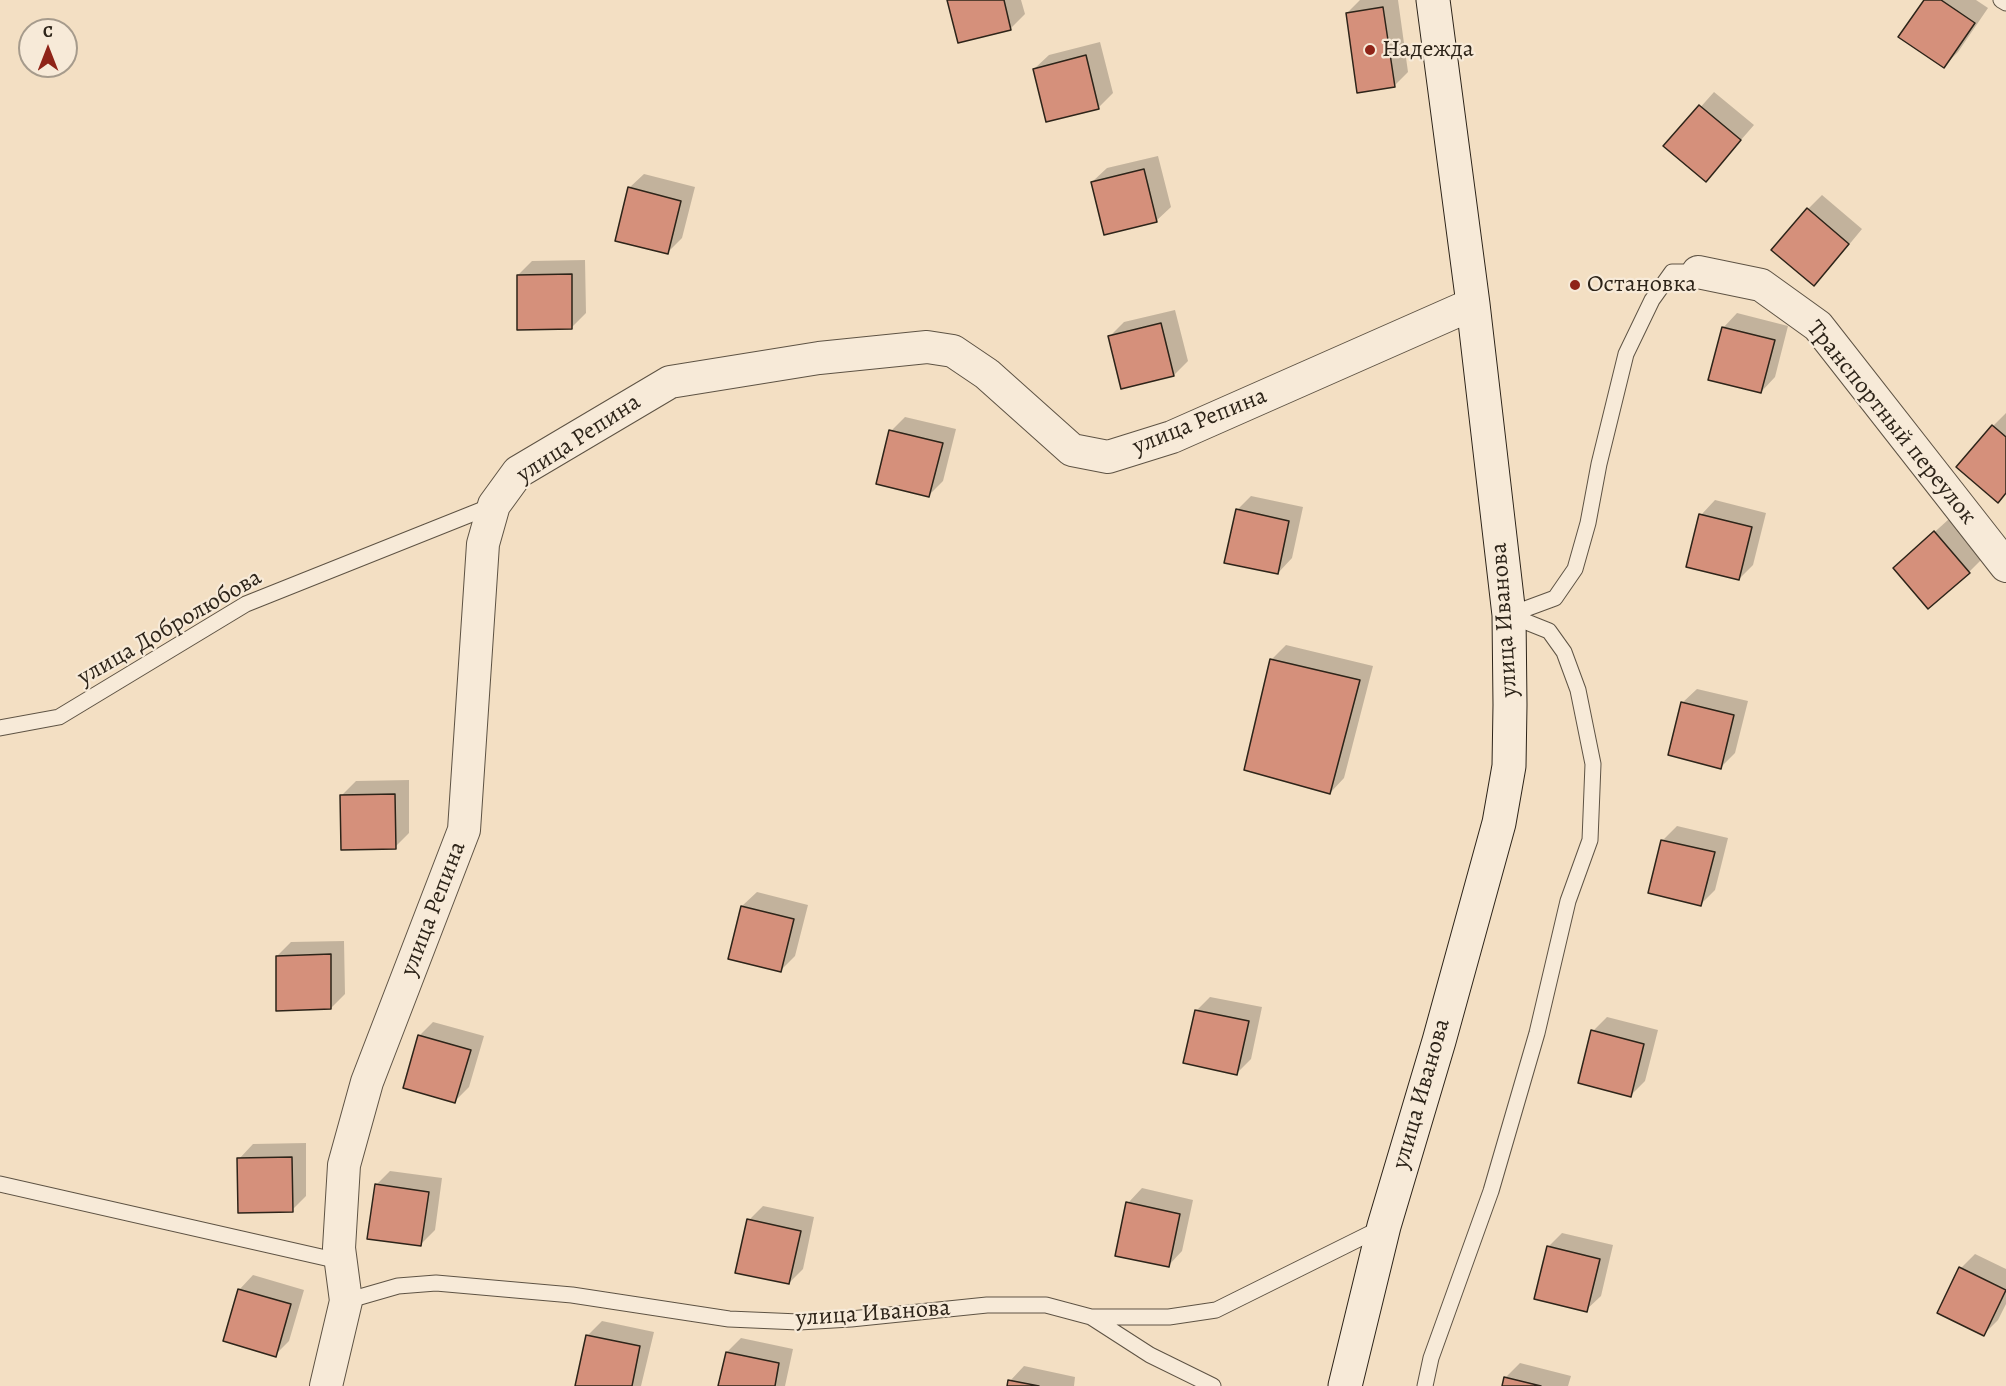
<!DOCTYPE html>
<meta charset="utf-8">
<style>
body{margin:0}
#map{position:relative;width:2006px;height:1386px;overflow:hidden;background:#f3dfc3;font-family:Alegreya,serif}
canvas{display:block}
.north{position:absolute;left:18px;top:18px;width:60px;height:60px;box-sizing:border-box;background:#f7ead8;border:2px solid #a69b8c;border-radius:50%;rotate:0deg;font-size:16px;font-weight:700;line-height:24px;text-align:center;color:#2d2419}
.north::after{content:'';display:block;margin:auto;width:21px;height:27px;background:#8f2418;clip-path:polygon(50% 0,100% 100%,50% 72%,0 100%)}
</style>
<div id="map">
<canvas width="2006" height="1386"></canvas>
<div class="north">С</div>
</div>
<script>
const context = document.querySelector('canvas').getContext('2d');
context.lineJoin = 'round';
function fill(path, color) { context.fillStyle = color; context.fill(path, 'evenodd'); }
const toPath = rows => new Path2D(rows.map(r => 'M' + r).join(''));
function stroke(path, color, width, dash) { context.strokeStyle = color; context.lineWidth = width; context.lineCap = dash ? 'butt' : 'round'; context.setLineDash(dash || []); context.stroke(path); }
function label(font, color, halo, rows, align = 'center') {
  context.font = font + ' Alegreya,serif'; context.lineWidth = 4.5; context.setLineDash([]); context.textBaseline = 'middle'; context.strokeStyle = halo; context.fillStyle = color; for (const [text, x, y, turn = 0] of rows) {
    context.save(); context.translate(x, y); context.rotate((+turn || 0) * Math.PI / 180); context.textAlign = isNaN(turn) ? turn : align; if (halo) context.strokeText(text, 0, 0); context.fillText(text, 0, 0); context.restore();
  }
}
fill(toPath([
 [949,0,1021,0,1025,14,1011,28],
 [1360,0,1398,0,1408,72,1394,86,1347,13],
 [1926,0,1976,0,1988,8,1958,52,1944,66],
 [1100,42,1113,93,1099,107,1034,69,1049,55],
 [1714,92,1754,125,1706,180,1666,146],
 [1158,156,1171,207,1156,221,1092,182,1107,168],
 [644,174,695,187,682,238,668,252,629,188],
 [1822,195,1862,229,1828,270,1808,209],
 [585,260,586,313,572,327,518,275,532,261],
 [1175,310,1188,361,1174,375,1110,336,1124,322],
 [1737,313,1788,326,1775,377,1761,392,1723,328],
 [2006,413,2006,493,1993,426],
 [905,417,956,429,943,481,929,495,891,431],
 [1251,496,1303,507,1292,558,1278,573,1237,510],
 [1715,500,1766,513,1753,565,1739,579,1701,515],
 [1949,519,1983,558,1969,572,1895,568],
 [1286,645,1373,666,1344,778,1330,793,1272,659],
 [1697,689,1748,701,1735,753,1721,767,1682,703],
 [409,780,409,833,395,847,341,796,356,781],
 [1677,826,1728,838,1715,890,1701,904,1650,892,1663,840],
 [757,892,808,905,795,956,781,970,730,958,742,906],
 [344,941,345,994,331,1008,277,956,291,942],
 [1210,997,1262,1007,1251,1059,1237,1073,1196,1011],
 [1607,1017,1658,1030,1645,1081,1631,1095,1593,1031],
 [433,1022,484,1036,469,1087,455,1101,419,1036],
 [306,1143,306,1196,292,1210,239,1159,253,1144],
 [390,1171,442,1178,435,1230,421,1244,376,1185],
 [1142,1188,1193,1200,1182,1251,1168,1266,1128,1203],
 [763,1206,814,1217,803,1269,789,1283,749,1220],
 [1562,1233,1613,1245,1601,1296,1586,1310,1548,1247],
 [1975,1254,2006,1269,2006,1304,1998,1320,1984,1334,1961,1268],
 [253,1275,304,1290,289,1341,275,1355,239,1290],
 [602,1321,654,1332,641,1386,577,1386,588,1335],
 [741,1338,793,1349,785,1386,720,1386,727,1352],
 [1520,1363,1571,1376,1568,1386,1503,1386,1505,1378],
 [1024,1366,1075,1377,1074,1386,1009,1386,1010,1381]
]), '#0003');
const building = toPath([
 [947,0,1004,0,1011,30,958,43,947,0],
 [1924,0,1941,0,1975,23,1944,68,1898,37,1924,0],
 [1383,7,1395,87,1357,93,1346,13,1383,7],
 [1086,55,1099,109,1046,122,1033,69,1086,55],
 [1699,105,1741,140,1706,182,1663,146,1699,105],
 [1144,169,1157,222,1104,235,1091,182,1144,169],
 [628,187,681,201,668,254,615,241,628,187],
 [1807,208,1849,244,1814,286,1771,250,1807,208],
 [572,274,572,329,517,330,517,275,572,274],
 [1161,323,1174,376,1121,389,1108,336,1161,323],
 [1722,327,1775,340,1761,393,1708,380,1722,327],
 [1992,425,2006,437,2006,493,1998,503,1956,467,1992,425],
 [889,430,943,443,929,497,876,484,889,430],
 [1236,509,1289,521,1278,574,1224,563,1236,509],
 [1699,514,1752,527,1739,580,1686,567,1699,514],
 [1934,531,1970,573,1928,609,1893,568,1934,531],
 [1270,659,1360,680,1330,794,1244,770,1270,659],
 [1681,702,1734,715,1721,769,1668,755,1681,702],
 [395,794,396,849,341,850,340,795,395,794],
 [1661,840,1715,852,1701,906,1648,893,1661,840],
 [741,906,794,919,781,972,728,959,741,906],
 [331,954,331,1009,276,1011,276,956,331,954],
 [1195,1010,1249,1021,1237,1075,1183,1063,1195,1010],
 [1591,1030,1644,1044,1631,1097,1578,1083,1591,1030],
 [418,1035,471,1050,455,1103,403,1088,418,1035],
 [292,1157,293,1212,238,1213,237,1158,292,1157],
 [375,1184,429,1192,421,1246,367,1239,375,1184],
 [1126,1202,1180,1214,1169,1267,1115,1256,1126,1202],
 [747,1219,801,1231,789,1284,735,1273,747,1219],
 [1547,1246,1600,1259,1587,1312,1534,1299,1547,1246],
 [1959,1267,2006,1290,1984,1336,1937,1313,1959,1267],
 [238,1289,291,1304,276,1357,223,1341,238,1289],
 [586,1335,640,1346,632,1386,575,1386,586,1335],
 [726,1352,779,1363,775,1386,718,1386,726,1352],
 [1504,1377,1541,1386,1502,1386,1504,1377],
 [1008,1380,1039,1386,1007,1386,1008,1380]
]);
fill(building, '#d5907b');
stroke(building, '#2d2419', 1.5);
const lane = toPath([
 [2001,0,2006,3],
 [1509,615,1555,598,1575,569,1588,523,1599,464,1626,354,1652,300,1672,272,1698,272],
 [0,728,59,717,246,604,494,505],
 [0,1184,339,1261],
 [346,1301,398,1286,436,1283,572,1295,729,1319,799,1322,851,1319,987,1305,1046,1305,1091,1317,1169,1317,1216,1310,1381,1228],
 [1091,1317,1150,1355,1213,1386],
 [1425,1386,1431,1358,1491,1191,1537,1033,1568,901,1590,840,1593,764,1578,690,1564,652,1549,631,1509,615]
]);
const street = toPath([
 [1698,272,1761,285,1818,326,2006,566],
 [326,1386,346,1301,339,1248,344,1165,367,1082,464,830,483,544,494,505,518,472,670,382,819,358,927,347,953,351,987,374,1072,450,1108,457,1172,437,1473,304]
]);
const secondary = toPath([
 [1345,1386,1384,1226,1439,1041,1499,823,1509,766,1510,705,1509,615,1473,304,1433,0]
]);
stroke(lane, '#5e5344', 17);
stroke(street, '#5e5344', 34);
stroke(secondary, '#2d2419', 35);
stroke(lane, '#f7ead8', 15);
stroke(street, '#f7ead8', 32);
stroke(secondary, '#f7ead8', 33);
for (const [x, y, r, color] of [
 [1370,50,6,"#8f2418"],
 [1575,285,6,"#8f2418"]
]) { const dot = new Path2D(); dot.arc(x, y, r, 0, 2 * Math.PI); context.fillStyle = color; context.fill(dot); stroke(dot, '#f7ead8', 2); }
label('24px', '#2d2419', '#f7ead8', [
 ["Надежда",1382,50],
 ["Остановка",1587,285]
], 'left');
label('24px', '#2d2419', '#f7ead8', [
 ["улица Репина",1200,422,-22],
 ["Транспортный переулок",1891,423,51],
 ["улица Репина",579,439,-33],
 ["улица Иванова",1505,620,-94],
 ["улица Добролюбова",170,628,-30],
 ["улица Репина",434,909,-69],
 ["улица Иванова",1422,1094,-74],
 ["улица Иванова",873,1314,-4]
]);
</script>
